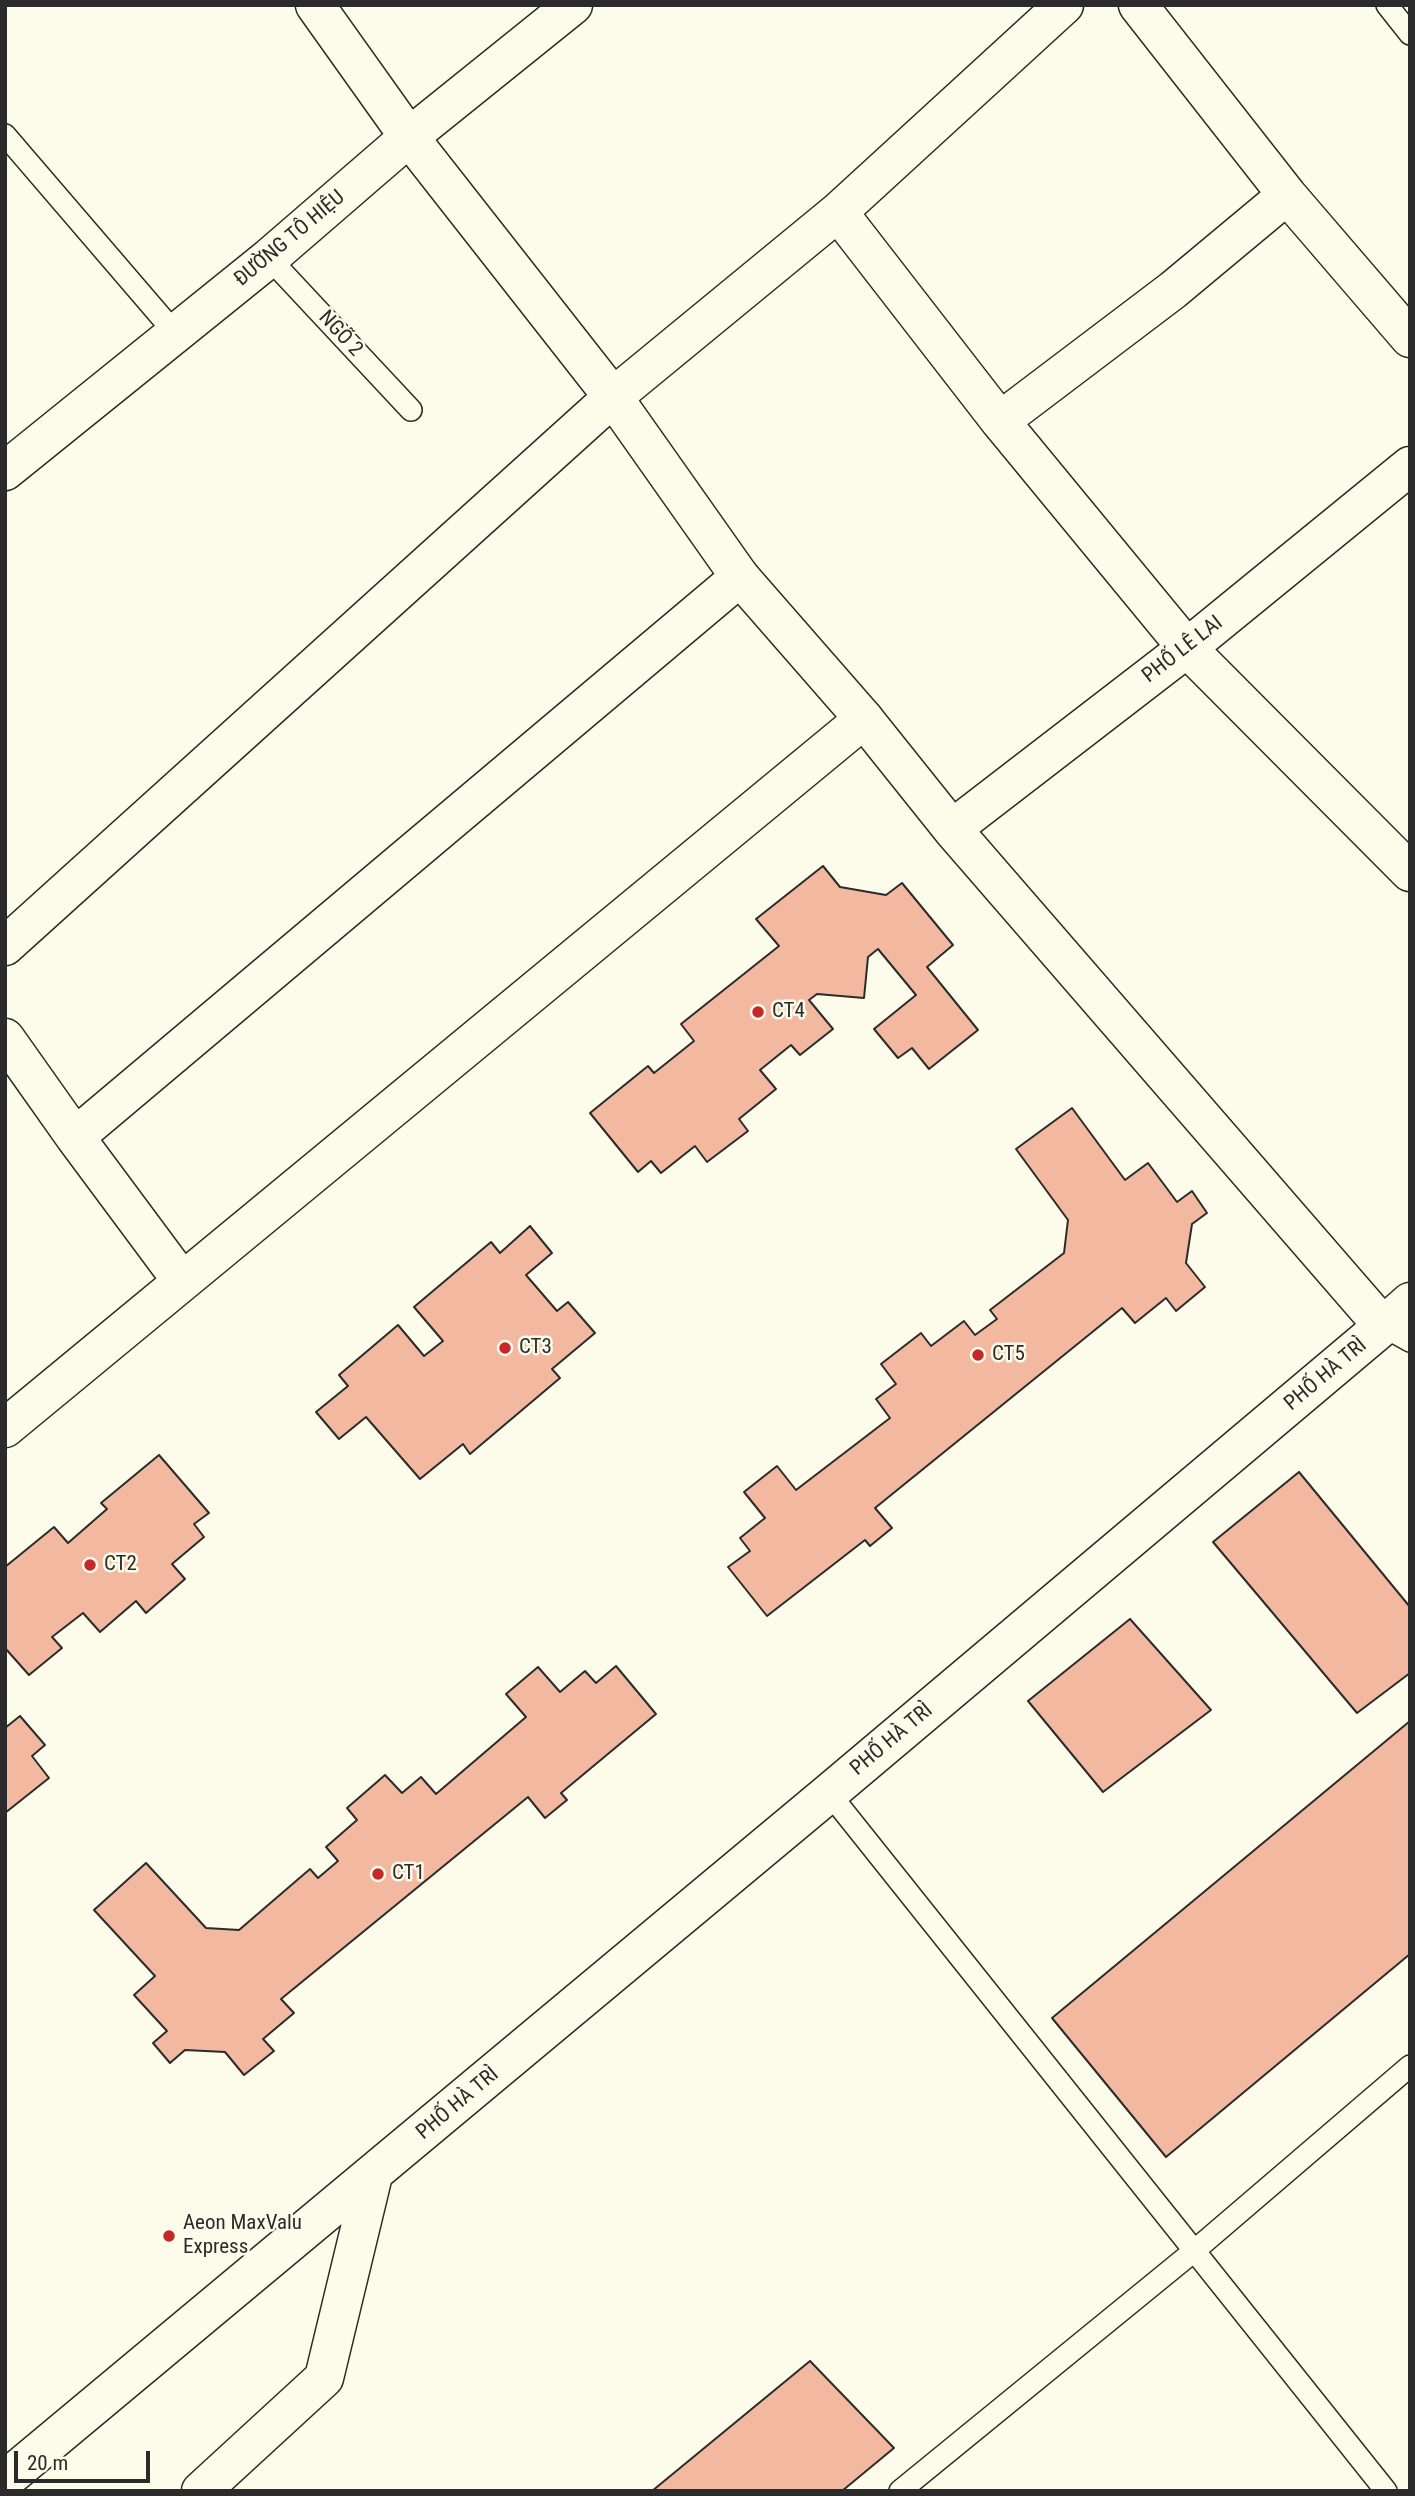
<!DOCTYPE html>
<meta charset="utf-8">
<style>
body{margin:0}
#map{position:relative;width:1415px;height:2496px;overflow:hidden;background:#fdfbea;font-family:"Roboto Condensed",sans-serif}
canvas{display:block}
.frame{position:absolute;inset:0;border:7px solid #2b2b2b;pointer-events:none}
.scale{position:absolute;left:14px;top:2451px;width:136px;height:32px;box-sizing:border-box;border:4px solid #2b2b2b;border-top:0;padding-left:9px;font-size:21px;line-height:24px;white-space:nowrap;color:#2b2b2b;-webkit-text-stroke:5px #fdfbea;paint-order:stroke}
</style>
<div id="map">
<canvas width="1415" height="2496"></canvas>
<div class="frame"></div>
<div class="scale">20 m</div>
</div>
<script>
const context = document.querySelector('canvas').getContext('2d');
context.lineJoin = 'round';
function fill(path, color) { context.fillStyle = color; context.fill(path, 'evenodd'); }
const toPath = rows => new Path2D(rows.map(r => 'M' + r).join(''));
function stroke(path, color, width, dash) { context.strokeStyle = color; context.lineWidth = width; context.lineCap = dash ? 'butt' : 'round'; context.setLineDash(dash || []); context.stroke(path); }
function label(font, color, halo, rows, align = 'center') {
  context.font = font + ' "Roboto Condensed",sans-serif'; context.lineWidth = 5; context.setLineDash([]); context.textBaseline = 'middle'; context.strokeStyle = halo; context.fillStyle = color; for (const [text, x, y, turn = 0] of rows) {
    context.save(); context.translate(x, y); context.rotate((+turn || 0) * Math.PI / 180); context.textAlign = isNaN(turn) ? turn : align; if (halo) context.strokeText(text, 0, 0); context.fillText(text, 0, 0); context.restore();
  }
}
const building = toPath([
 [823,866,840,887,886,895,902,883,953,945,927,967,978,1030,929,1069,912,1048,898,1058,874,1029,916,995,878,949,868,957,864,998,817,994,809,1000,833,1029,800,1055,791,1045,760,1070,776,1089,739,1119,748,1131,707,1162,695,1146,661,1173,651,1161,638,1172,590,1113,648,1066,654,1073,694,1041,681,1024,779,946,756,919,823,866],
 [1072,1108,1125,1180,1148,1163,1177,1202,1192,1191,1207,1213,1192,1224,1186,1263,1205,1287,1176,1311,1166,1298,1135,1323,1122,1308,875,1508,892,1528,870,1546,865,1540,767,1616,728,1567,750,1551,740,1538,765,1518,744,1492,777,1466,796,1490,890,1418,876,1399,896,1384,881,1364,921,1333,931,1346,964,1321,975,1335,997,1319,990,1310,1064,1253,1068,1220,1016,1149,1072,1108],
 [530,1226,552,1253,526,1275,557,1311,568,1302,595,1333,552,1369,560,1378,470,1454,463,1444,420,1479,366,1417,339,1439,316,1412,348,1386,339,1375,398,1325,424,1356,443,1341,414,1307,491,1242,500,1253,530,1226],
 [159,1455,209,1513,194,1524,204,1537,172,1564,185,1579,146,1613,136,1601,100,1632,83,1613,52,1637,62,1648,29,1675,5,1648,5,1567,54,1527,68,1543,107,1509,101,1503,159,1455],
 [1299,1472,1410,1607,1410,1673,1357,1713,1213,1542,1299,1472],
 [1130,1619,1211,1710,1103,1792,1028,1701,1130,1619],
 [616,1666,656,1714,561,1793,567,1800,545,1818,528,1797,281,1999,294,2013,263,2039,274,2051,244,2075,225,2052,185,2050,170,2063,153,2043,167,2031,134,1995,155,1976,94,1910,146,1863,206,1928,239,1930,310,1869,318,1878,338,1861,326,1847,357,1820,347,1808,385,1775,402,1793,421,1777,436,1794,526,1717,506,1694,538,1667,560,1692,585,1671,596,1683,616,1666],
 [20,1716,45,1745,32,1756,49,1778,5,1813,5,1728,20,1716],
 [1410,1721,1410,1954,1166,2157,1052,2018,1410,1721],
 [810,2361,894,2448,842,2491,652,2491,810,2361]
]);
fill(building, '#f2b8a0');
stroke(building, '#2b2b2b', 2);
const lane = toPath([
 [1387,5,1410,34],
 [5,135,175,333],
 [269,258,411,410],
 [1383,1326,1410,1341],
 [829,1793,1386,2491],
 [900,2491,1194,2251,1410,2066]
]);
const street = toPath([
 [1138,5,1287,195,1410,338],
 [838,212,1000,421,1187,648,1410,872],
 [1000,421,1173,290,1287,195],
 [5,946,613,397,838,212,1064,5],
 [5,1038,75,1137,182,1281],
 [75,1137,740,577],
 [5,1428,864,719]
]);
const secondary = toPath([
 [315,5,409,137,613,397,740,577,864,719,952,829,1383,1326],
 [5,471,269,258,409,137,573,5],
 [952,829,1187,648,1410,466],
 [5,2480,829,1793,1383,1326,1410,1302],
 [201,2491,324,2378,373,2175]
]);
stroke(lane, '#2b2b2b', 24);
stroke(street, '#2b2b2b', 41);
stroke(secondary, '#2b2b2b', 41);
stroke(lane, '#fdfbea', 21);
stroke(street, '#fdfbea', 38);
stroke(secondary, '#fdfbea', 38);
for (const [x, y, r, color] of [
 [758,1012,7,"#c62828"],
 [505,1348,7,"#c62828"],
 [978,1355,7,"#c62828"],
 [90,1565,7,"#c62828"],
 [378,1874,7,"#c62828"],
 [169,2236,7,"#c62828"]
]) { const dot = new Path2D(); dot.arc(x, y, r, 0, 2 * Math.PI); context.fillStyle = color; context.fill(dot); stroke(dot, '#fdfbea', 2.5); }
label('21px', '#2b2b2b', '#fdfbea', [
 ["ĐƯỜNG TÔ HIỆU",290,239,-40],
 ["NGÕ 2",340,334,47],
 ["PHỐ LÊ LAI",1183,650,-38],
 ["PHỐ HÀ TRÌ",1326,1375,-40],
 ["PHỐ HÀ TRÌ",892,1740,-40],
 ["PHỐ HÀ TRÌ",458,2104,-40]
]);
label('21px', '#2b2b2b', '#fdfbea', [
 ["CT4",772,1012],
 ["CT3",519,1348],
 ["CT5",992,1355],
 ["CT2",104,1565],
 ["CT1",392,1874],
 ["Aeon MaxValu",183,2224],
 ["Express",183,2248]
], 'left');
</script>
